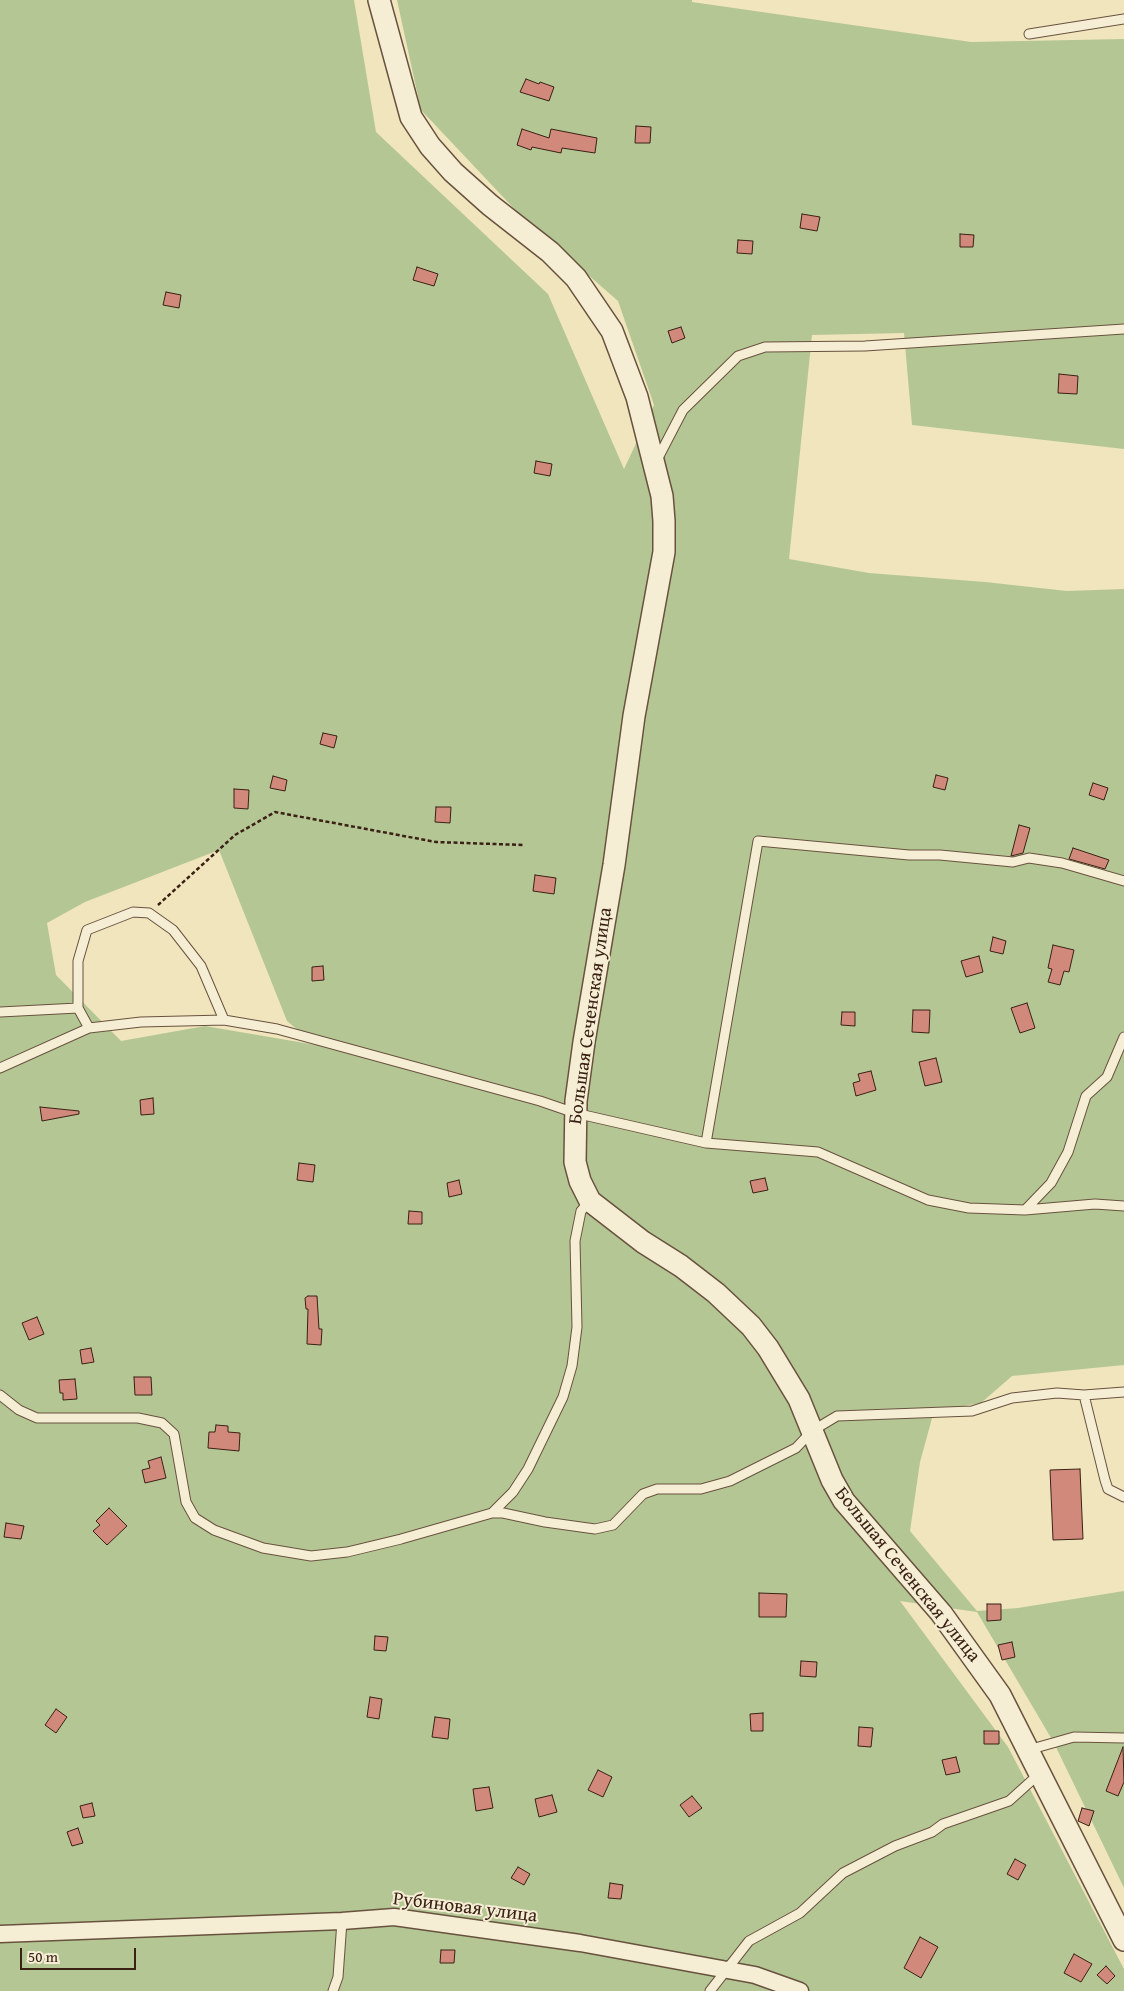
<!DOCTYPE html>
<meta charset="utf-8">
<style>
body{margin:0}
#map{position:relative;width:1124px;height:1991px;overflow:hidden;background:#f0e5bd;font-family:"Gentium Book Plus",serif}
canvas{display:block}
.scale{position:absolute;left:20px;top:1948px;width:116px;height:22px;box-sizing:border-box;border:2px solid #3a2114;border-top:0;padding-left:6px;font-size:15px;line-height:18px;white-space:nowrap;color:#3a2114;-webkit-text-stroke:4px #f5eed4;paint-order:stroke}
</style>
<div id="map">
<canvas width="1124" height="1991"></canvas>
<div class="scale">50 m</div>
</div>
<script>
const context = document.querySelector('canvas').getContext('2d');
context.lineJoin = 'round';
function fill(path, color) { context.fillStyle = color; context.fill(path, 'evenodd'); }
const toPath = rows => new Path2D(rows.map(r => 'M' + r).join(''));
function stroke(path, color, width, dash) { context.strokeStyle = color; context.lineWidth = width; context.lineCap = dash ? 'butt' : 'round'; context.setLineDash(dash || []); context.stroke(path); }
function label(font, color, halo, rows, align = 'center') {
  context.font = font + ' "Gentium Book Plus",serif'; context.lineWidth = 4; context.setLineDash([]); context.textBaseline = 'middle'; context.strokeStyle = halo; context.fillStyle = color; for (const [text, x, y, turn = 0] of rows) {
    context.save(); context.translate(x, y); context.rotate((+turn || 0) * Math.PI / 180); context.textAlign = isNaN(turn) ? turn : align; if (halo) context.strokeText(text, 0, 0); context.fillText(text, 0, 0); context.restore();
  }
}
fill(toPath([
 [0,0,354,0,376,132,548,294,624,469,654,405,618,301,522,217,421,110,397,0,692,0,692,2,971,42,1124,39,1124,449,912,425,904,333,812,335,789,559,869,573,985,582,1067,591,1124,589,1124,1365,1012,1376,981,1403,934,1411,920,1462,910,1531,977,1611,1018,1608,1124,1591,1124,1888,1054,1743,977,1612,900,1601,1008,1747,1124,1969,1124,1991,0,1991],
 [219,850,287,1021,316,1045,205,1026,121,1041,56,975,47,923,85,902]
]), '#b5c695');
const building = toPath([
 [526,79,539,84,540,82,554,87,549,101,520,92,526,79],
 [636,126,651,127,650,143,635,143,636,126],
 [522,129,549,138,551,129,597,138,595,153,562,148,561,153,532,147,531,150,517,145,522,129],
 [802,214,820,217,817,231,800,228,802,214],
 [960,234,974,235,973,247,960,247,960,234],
 [738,240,753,241,752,254,737,253,738,240],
 [417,267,438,274,434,286,413,280,417,267],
 [166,292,181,295,179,308,163,305,166,292],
 [681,327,685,338,672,343,668,331,681,327],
 [1059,374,1078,376,1077,394,1058,393,1059,374],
 [536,461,552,464,550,476,534,473,536,461],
 [323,733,337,736,334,748,320,744,323,733],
 [936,775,948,778,945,790,933,787,936,775],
 [273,776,287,780,285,791,270,788,273,776],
 [1093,783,1108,788,1104,800,1089,795,1093,783],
 [234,789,249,790,248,809,234,808,234,789],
 [436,807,451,807,450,823,435,822,436,807],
 [1019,825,1030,828,1023,853,1011,856,1019,825],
 [1073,848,1109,860,1105,869,1069,859,1073,848],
 [535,875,556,878,554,894,533,891,535,875],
 [993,937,1006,941,1003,954,990,951,993,937],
 [1053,945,1074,950,1069,972,1064,971,1060,985,1048,982,1052,969,1048,968,1053,945],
 [979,956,983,972,966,977,961,961,979,956],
 [323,966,324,980,312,981,312,967,323,966],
 [1027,1003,1035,1028,1020,1033,1011,1008,1027,1003],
 [913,1010,930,1010,929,1033,912,1032,913,1010],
 [842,1012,855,1012,855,1026,841,1025,842,1012],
 [936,1058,942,1082,925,1086,919,1062,936,1058],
 [871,1071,876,1090,856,1096,853,1083,860,1081,858,1074,871,1071],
 [153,1098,154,1114,141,1115,140,1100,153,1098],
 [40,1107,79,1111,79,1114,42,1121,40,1107],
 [299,1163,315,1165,313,1182,297,1180,299,1163],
 [765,1178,768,1190,753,1193,750,1181,765,1178],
 [459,1180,462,1194,449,1197,447,1183,459,1180],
 [409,1211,422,1212,422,1224,408,1224,409,1211],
 [308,1296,317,1296,319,1329,322,1329,321,1345,307,1344,308,1309,306,1309,305,1298,308,1296],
 [37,1317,44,1334,29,1340,22,1323,37,1317],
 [91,1348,94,1362,82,1364,80,1350,91,1348],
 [134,1377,151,1377,152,1395,135,1395,134,1377],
 [75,1379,77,1399,63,1400,63,1393,60,1393,59,1380,75,1379],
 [216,1425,228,1426,228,1432,240,1433,239,1451,208,1448,209,1432,215,1432,216,1425],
 [161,1457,166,1478,145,1483,142,1470,150,1468,148,1461,161,1457],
 [1080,1469,1083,1539,1053,1540,1050,1470,1080,1469],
 [109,1508,127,1526,107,1545,93,1531,100,1525,96,1521,109,1508],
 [6,1523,24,1526,21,1539,4,1537,6,1523],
 [759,1593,787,1594,786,1617,759,1617,759,1593],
 [987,1604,1001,1604,1001,1620,987,1621,987,1604],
 [375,1636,388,1637,386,1651,374,1650,375,1636],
 [1012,1642,1015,1657,1002,1660,998,1645,1012,1642],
 [801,1661,817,1662,816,1677,800,1676,801,1661],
 [370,1697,382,1699,379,1719,367,1717,370,1697],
 [56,1709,67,1717,56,1733,45,1725,56,1709],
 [763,1713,763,1731,751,1731,750,1714,763,1713],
 [435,1717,450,1719,448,1739,432,1737,435,1717],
 [859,1727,873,1728,871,1747,858,1746,859,1727],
 [984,1731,999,1731,999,1744,984,1744,984,1731],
 [1123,1747,1124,1782,1118,1796,1106,1791,1123,1747],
 [956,1757,960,1772,946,1775,942,1760,956,1757],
 [598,1770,612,1777,603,1797,588,1790,598,1770],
 [489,1787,493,1808,476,1811,473,1789,489,1787],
 [552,1795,557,1812,539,1817,535,1799,552,1795],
 [692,1796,702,1808,689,1817,680,1805,692,1796],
 [92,1803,95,1816,83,1818,80,1806,92,1803],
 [1082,1808,1094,1811,1089,1826,1078,1821,1082,1808],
 [78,1828,83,1843,72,1846,67,1832,78,1828],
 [1015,1859,1026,1865,1018,1880,1007,1874,1015,1859],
 [518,1867,530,1874,524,1885,511,1878,518,1867],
 [610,1883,623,1885,621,1899,608,1898,610,1883],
 [920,1937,938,1947,921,1978,904,1968,920,1937],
 [441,1950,455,1950,454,1963,440,1963,441,1950],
 [1074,1954,1092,1964,1081,1982,1064,1973,1074,1954],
 [1106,1966,1115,1976,1107,1984,1097,1975,1106,1966]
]);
fill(building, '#d1897b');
stroke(building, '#3a2114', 1);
const service = toPath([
 [1029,34,1124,19],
 [657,460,683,410,738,356,765,347,865,346,1124,329],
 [0,1012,78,1008],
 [89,1028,78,1008,78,961,87,930,133,912,149,913,173,930,201,966,224,1020],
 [0,1068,89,1028,141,1022,224,1020,277,1029,540,1101,575,1113,706,1143,818,1152,928,1200,969,1208,1025,1210,1095,1204,1124,1206],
 [706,1143,758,841,909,855,940,855,1013,862,1029,858,1062,863,1124,881],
 [1025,1210,1051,1183,1068,1152,1086,1096,1107,1077,1124,1037],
 [0,1395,19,1410,37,1418,138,1418,162,1423,174,1434,186,1502,195,1518,214,1530,263,1548,311,1556,347,1552,401,1539,492,1513,503,1513,545,1522,595,1529,613,1525,643,1494,657,1489,701,1489,730,1481,796,1448,812,1431,837,1416,972,1411,1012,1398,1057,1393,1084,1395,1124,1392],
 [1084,1395,1105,1480,1108,1489,1124,1497],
 [492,1513,513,1492,528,1469,563,1397,572,1366,577,1327,575,1241,581,1211,590,1201],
 [1028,1750,1074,1737,1124,1738],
 [333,1991,338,1977,342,1921],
 [710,1991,749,1941,800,1913,843,1873,895,1846,932,1832,943,1824,1009,1801,1039,1774]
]);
const minor = toPath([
 [0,1934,342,1921,394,1917,580,1943,755,1975,800,1991]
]);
const tertiary = toPath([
 [379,0,411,117,430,146,453,172,490,205,550,252,576,278,612,331,637,397,662,496,664,521,664,552,634,716,614,865,584,1042,576,1101,575,1162,580,1181,590,1201,643,1242,681,1266,716,1293,751,1326,768,1348,799,1399,832,1480,844,1501,941,1613,1000,1695,1124,1940]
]);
stroke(service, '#68523e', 11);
stroke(minor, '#68523e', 19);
stroke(tertiary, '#68523e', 24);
stroke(toPath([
 [158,905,235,835,275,812,436,842,523,845]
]), '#3a2114', 2.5, [4, 2.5]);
stroke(service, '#f5eed4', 9);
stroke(minor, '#f5eed4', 16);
stroke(tertiary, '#f5eed4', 21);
label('19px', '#3a2114', '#f5eed4', [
 ["Большая Сеченская улица",591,1016,-82],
 ["Большая Сеченская улица",907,1575,51],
 ["Рубиновая улица",465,1908,7]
]);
</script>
